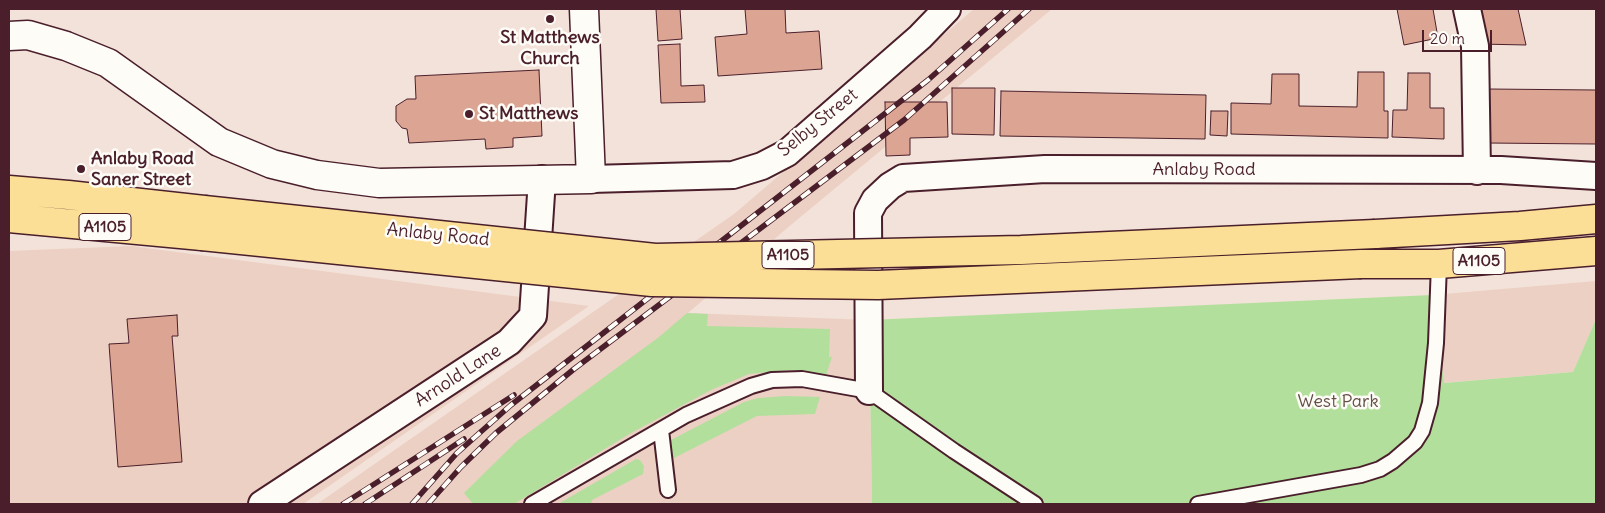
<!DOCTYPE html>
<style>
body{margin:0}
#map{position:relative;width:1605px;height:513px;overflow:hidden;background:#f3e2d9;font-family:Delius,sans-serif}
canvas{display:block}
.frame{position:absolute;inset:0;border:10px solid #4a1f2b;pointer-events:none}
.scale{position:absolute;left:1422px;top:30px;width:70px;height:22px;box-sizing:border-box;border:2px solid #4a1f2b;border-top:0;padding-left:6px;font-size:15px;line-height:18px;white-space:nowrap;color:#4a1f2b;-webkit-text-stroke:4px #fdfcf7;paint-order:stroke}
</style>
<div id="map">
<canvas width="1605" height="513"></canvas>
<div class="frame"></div>
<div class="scale">20 m</div>
</div>
<script>
const context = document.querySelector('canvas').getContext('2d');
context.lineJoin = 'round';
function fill(path, color) { context.fillStyle = color; context.fill(path, 'evenodd'); }
const toPath = rows => new Path2D(rows.map(r => 'M' + r).join(''));
function stroke(path, color, width, dash) { context.strokeStyle = color; context.lineWidth = width; context.lineCap = dash ? 'butt' : 'round'; context.setLineDash(dash || []); context.stroke(path); }
function label(font, color, halo, rows, align = 'center') {
  context.font = font + ' Delius,sans-serif'; context.lineWidth = 5; context.setLineDash([]); context.textBaseline = 'middle'; context.strokeStyle = halo; context.fillStyle = color; for (const [text, x, y, turn = 0] of rows) {
    context.save(); context.translate(x, y); context.rotate((+turn || 0) * Math.PI / 180); context.textAlign = isNaN(turn) ? turn : align; if (halo) context.strokeText(text, 0, 0); context.fillText(text, 0, 0); context.restore();
  }
}
fill(toPath([
 [974,9,1052,9,792,224,688,313,869,320,872,504,317,504,734,214],
 [131,246,589,306,303,504,9,504,9,251],
 [1596,281,1596,319,1573,372,1443,383,1432,295]
]), '#ecd0c4');
fill(toPath([
 [1432,295,1444,383,1573,372,1596,319,1596,504,872,504,869,320],
 [687,313,708,314,707,326,830,329,829,357,832,357,826,375,793,370,749,374,711,390,631,433,514,504,473,504,464,493,517,441,659,337],
 [786,396,820,397,815,414,757,416,674,458,668,454,671,440,744,402,758,398],
 [636,459,640,460,644,466,643,474,592,500,591,504,558,504]
]), '#b3df9c');
const building = toPath([
 [656,9,680,9,682,39,658,41,656,9],
 [745,9,785,9,786,33,819,31,822,69,718,76,715,37,747,34,745,9],
 [1397,9,1433,9,1438,38,1404,45,1397,9],
 [1473,9,1518,9,1526,45,1480,44,1473,9],
 [680,44,681,86,704,85,705,102,661,103,658,45,680,44],
 [539,70,542,136,513,138,513,147,486,149,485,139,409,143,407,129,402,128,396,121,396,106,407,99,416,99,415,76,539,70],
 [1358,72,1384,72,1384,111,1388,111,1388,138,1231,134,1231,103,1271,104,1272,74,1299,74,1299,106,1357,107,1358,72],
 [1408,73,1430,73,1430,108,1444,108,1444,139,1392,137,1393,110,1407,110,1408,73],
 [952,88,995,88,994,135,952,134,952,88],
 [1487,89,1596,90,1596,144,1487,143,1487,89],
 [1001,91,1206,95,1205,139,1000,136,1001,91],
 [885,102,947,102,948,137,910,138,910,155,886,156,885,102],
 [1211,111,1228,111,1227,136,1210,135,1211,111],
 [177,315,178,336,172,336,182,462,118,467,109,344,129,343,127,319,177,315]
]);
fill(building, '#dca593');
stroke(building, '#4a1f2b', 1);
const service = toPath([
 [661,430,668,490],
 [532,504,686,415,751,386,772,380,802,379,869,391,954,451,1035,504],
 [1198,504,1361,475,1380,469,1393,461,1415,442,1422,431,1430,403,1436,343,1439,264]
]);
const minor = toPath([
 [1467,9,1475,46,1477,171],
 [591,179,733,175,762,166,787,153,920,37,947,9],
 [869,391,868,213,875,200,890,186,903,178,1045,169,1501,170,1596,176],
 [262,504,509,342,533,316,542,179]
]);
const tertiary = toPath([
 [9,36,28,35,66,46,108,63,219,142,272,164,317,175,379,183,591,179,584,9]
]);
const primary = toPath([
 [9,190,68,195,204,210],
 [9,218,202,236],
 [1375,234,1520,226,1596,219],
 [1361,264,1439,264,1596,251]
]);
stroke(service, '#4a1f2b', 18);
stroke(minor, '#4a1f2b', 30);
stroke(tertiary, '#4a1f2b', 31);
stroke(primary, '#4a1f2b', 31);
stroke(service, '#fdfcf7', 14);
stroke(minor, '#fdfcf7', 26);
stroke(tertiary, '#fdfcf7', 28);
stroke(primary, '#fbdf96', 28);
const rail = toPath([
 [343,504,514,395],
 [365,504,464,439],
 [412,504,457,453,511,405,928,80,1008,9],
 [428,504,461,467,496,433,574,369,904,120,1029,9]
]);
stroke(rail, '#4a1f2b', 5.5);
stroke(rail, '#fdfcf7', 4, [11]);
const primaryBridge = toPath([
 [204,210,655,258,1021,250,1375,234],
 [202,236,652,282,878,285,1361,264]
]);
stroke(primaryBridge, '#4a1f2b', 31, []);
stroke(primaryBridge, '#fbdf96', 28);
for (const [x, y, r, color] of [
 [550,19,5,"#4a1f2b"],
 [469,114,5,"#4a1f2b"],
 [81,169,5,"#4a1f2b"]
]) { const dot = new Path2D(); dot.arc(x, y, r, 0, 2 * Math.PI); context.fillStyle = color; context.fill(dot); stroke(dot, '#fdfcf7', 2); }
for (const [x, y, w] of [
 [105,227,52],
 [788,255,52],
 [1479,261,52]
]) { const box = new Path2D(); box.roundRect(x - w / 2, y - 13.5, w, 27, 4); context.fillStyle = '#fdfcf7'; context.fill(box); stroke(box, '#4a1f2b', 1); }
label('bold 16px', '#4a1f2b', null, [
 ["A1105",105,227],
 ["A1105",788,255],
 ["A1105",1479,261]
]);
label('bold 18px', '#4a1f2b', '#fdfcf7', [
 ["St Matthews",550,38,"center"],
 ["Church",550,59,"center"],
 ["St Matthews",479,114],
 ["Anlaby Road",91,159],
 ["Saner Street",91,180]
], 'left');
label('18px', '#4a1f2b', '#fdfcf7', [
 ["Selby Street",818,123,-39],
 ["Anlaby Road",1204,170],
 ["Anlaby Road",438,235,6],
 ["Arnold Lane",458,376,-33]
]);
label('18px', '#644f47', '#fdfcf7', [
 ["West Park",1338,402]
]);
</script>
